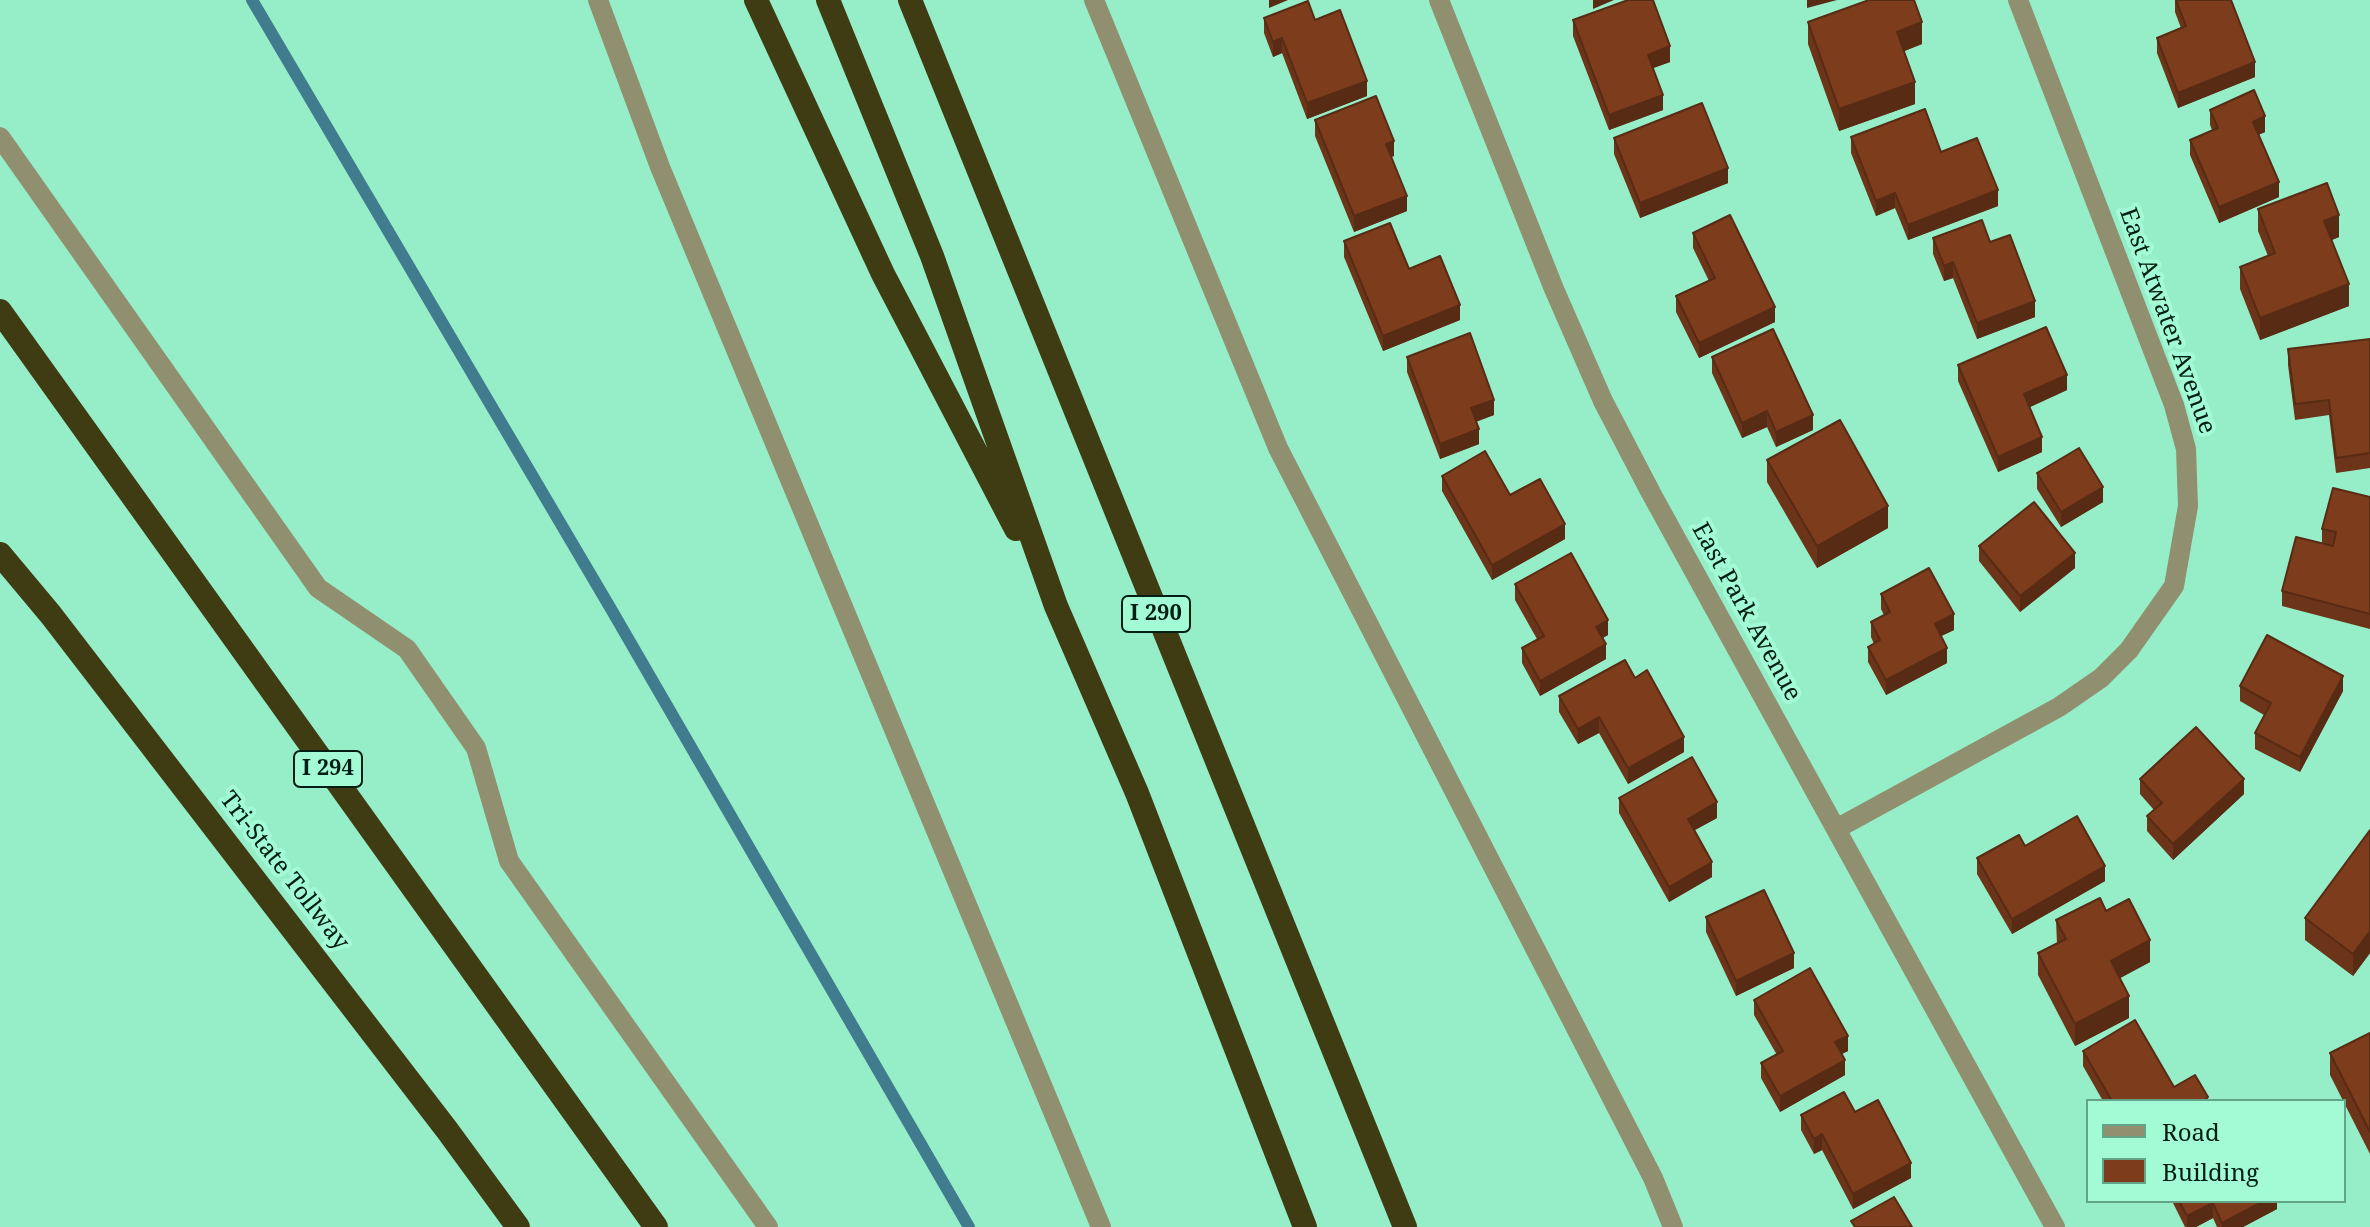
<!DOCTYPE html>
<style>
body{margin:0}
#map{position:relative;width:2370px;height:1227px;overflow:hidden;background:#96eec9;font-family:"Noto Serif",serif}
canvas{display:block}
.legend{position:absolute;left:2086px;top:1099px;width:260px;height:104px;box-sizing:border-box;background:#a3fbd6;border:2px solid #63a388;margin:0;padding:10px 14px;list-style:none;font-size:24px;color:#031e14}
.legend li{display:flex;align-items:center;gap:16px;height:40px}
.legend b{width:40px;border:2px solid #63a388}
</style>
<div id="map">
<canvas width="2370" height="1227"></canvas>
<ul class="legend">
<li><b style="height:10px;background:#908f6f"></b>Road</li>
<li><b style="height:22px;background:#7d3d1c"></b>Building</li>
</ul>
</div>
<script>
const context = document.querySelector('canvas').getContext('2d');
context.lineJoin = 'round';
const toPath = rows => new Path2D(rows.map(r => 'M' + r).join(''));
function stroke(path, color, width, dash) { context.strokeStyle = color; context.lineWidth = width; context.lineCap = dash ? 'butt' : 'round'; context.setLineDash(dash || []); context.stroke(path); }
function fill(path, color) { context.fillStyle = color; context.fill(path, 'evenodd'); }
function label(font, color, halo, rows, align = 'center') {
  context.font = font + ' "Noto Serif",serif'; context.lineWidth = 8; context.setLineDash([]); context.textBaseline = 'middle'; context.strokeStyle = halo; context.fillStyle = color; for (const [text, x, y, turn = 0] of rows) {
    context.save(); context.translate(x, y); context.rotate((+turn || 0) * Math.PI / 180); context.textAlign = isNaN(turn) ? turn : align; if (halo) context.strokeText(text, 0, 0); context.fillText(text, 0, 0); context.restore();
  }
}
stroke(toPath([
 [252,0,611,609,969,1227]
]), '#417c8e', 12);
stroke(toPath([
 [598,0,660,167,1101,1227],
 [1094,0,1278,448,1653,1178,1673,1227],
 [1439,0,1554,289,1603,401,1651,493,2055,1227],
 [0,137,318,588,407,649,476,748,509,861,768,1227],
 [1836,829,2059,707,2101,678,2129,650,2174,586,2188,506,2186,449,2174,405,2018,0]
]), '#908f6f', 20);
stroke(toPath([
 [756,0,883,274,1016,529],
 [828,0,932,256,1056,606,1137,793,1305,1227],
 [910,0,1405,1227],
 [0,311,656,1227],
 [0,554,51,615,447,1130,518,1227]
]), '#3f3c13', 24);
fill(toPath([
 [2175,0,2231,0,2255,77,2178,108,2157,53,2157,38,2181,28,2175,12],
 [1264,18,1315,20,1367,96,1307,119,1282,53,1273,57,1264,33],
 [1573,20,1670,62,1653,68,1663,110,1609,130,1573,36],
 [1808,22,1922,44,1904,51,1915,104,1839,131,1808,44],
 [2210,110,2265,132,2258,135,2279,197,2219,223,2190,155,2190,140,2212,130,2210,125],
 [1315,120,1394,156,1391,157,1407,211,1354,232,1315,136],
 [1851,137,1941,152,1998,206,1908,240,1895,208,1876,216,1851,153],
 [1614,138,1728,183,1640,218,1614,154],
 [2258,209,2339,237,2332,240,2349,306,2260,340,2240,289,2240,267,2268,256,2258,231],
 [1693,233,1775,322,1699,358,1676,312,1676,296,1709,281,1693,248],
 [1933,238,1990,242,2035,317,1977,339,1953,278,1944,281,1933,254],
 [1344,241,1409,269,1460,320,1383,351,1344,257],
 [2370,339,2370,468,2336,473,2329,415,2295,420,2288,365,2288,349],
 [1407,357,1494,415,1476,422,1479,444,1440,459,1407,372],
 [1712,357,1813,430,1776,447,1767,427,1742,438,1712,373],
 [1958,365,2067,390,2029,407,2042,452,1998,472,1958,381],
 [1767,460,1888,528,1817,568,1767,482],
 [2037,473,2103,502,2061,527,2037,489],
 [1442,476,1510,495,1565,539,1492,580,1442,491],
 [2370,497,2370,629,2282,606,2282,591,2322,543,2322,529],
 [1979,546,2075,568,2020,612,1979,561],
 [1515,584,1608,635,1602,638,1606,659,1540,696,1522,663,1522,648,1537,639,1515,600],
 [1881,594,1954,630,1941,636,1947,663,1886,695,1868,662,1868,647,1874,644,1871,637,1871,622,1884,615,1881,609],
 [1635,678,1684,752,1628,784,1599,733,1578,744,1559,712,1559,696],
 [2240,686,2343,691,2300,772,2255,749,2255,733,2264,715,2240,701],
 [2140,779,2244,794,2173,860,2147,831,2147,816,2154,810,2140,794],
 [1619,798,1717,818,1694,830,1712,877,1669,902,1619,813],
 [2370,830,2370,953,2353,976,2305,940,2305,918],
 [2025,846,2105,881,2012,934,1977,874,1977,858],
 [2106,911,2150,962,2120,978,2129,1018,2075,1046,2038,975,2038,953,2057,944,2056,920],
 [1706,917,1794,968,1736,996,1706,932],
 [1754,1000,1848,1051,1842,1054,1845,1075,1780,1112,1761,1078,1761,1063,1777,1055,1754,1015],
 [2370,1033,2370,1154,2330,1075,2330,1053],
 [2083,1051,2174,1087,2208,1101,2103,1101,2083,1066],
 [1855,1112,1911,1178,1853,1209,1822,1150,1814,1154,1801,1130,1801,1115],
 [2172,1201,2277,1201,2277,1209,2243,1227,2217,1227,2213,1218,2196,1227,2185,1227]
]), '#6c3418');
fill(toPath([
 [1269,0,1288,0,1269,8],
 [1593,0,1614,0,1593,9],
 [1807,0,1837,0,1807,8],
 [1922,22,1922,44,1897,54,1897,32],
 [1282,38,1282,53,1273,57,1273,42],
 [1670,46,1670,62,1648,70,1648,55],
 [2255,62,2255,77,2178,108,2178,93],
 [1367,81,1367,96,1307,119,1307,103],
 [1915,82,1915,104,1839,131,1839,109],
 [1663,95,1663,110,1609,130,1609,115],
 [2265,116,2265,132,2253,137,2253,122],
 [1394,141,1394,156,1386,159,1386,144],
 [1728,168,1728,183,1640,218,1640,203],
 [2279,182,2279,197,2219,223,2219,207],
 [1998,190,1998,206,1908,240,1908,225],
 [1895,193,1895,208,1876,216,1876,201],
 [1407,196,1407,211,1354,232,1354,216],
 [2339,215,2339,237,2324,243,2324,221],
 [1953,262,1953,278,1944,281,1944,266],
 [2349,284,2349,306,2260,340,2260,318],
 [2035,301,2035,317,1977,339,1977,323],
 [1460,305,1460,320,1383,351,1383,336],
 [1775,307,1775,322,1699,358,1699,343],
 [2067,375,2067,390,2024,410,2024,394],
 [1494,400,1494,415,1471,423,1471,408],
 [1767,411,1767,427,1742,438,1742,423],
 [1813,415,1813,430,1776,447,1776,432],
 [1479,429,1479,444,1440,459,1440,444],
 [2042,437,2042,452,1998,472,1998,457],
 [2103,487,2103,502,2061,527,2061,512],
 [1888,506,1888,528,1817,568,1817,546],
 [1565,524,1565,539,1492,580,1492,565],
 [2075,553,2075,568,2020,612,2020,596],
 [1954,614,1954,630,1935,639,1935,624],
 [1608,620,1608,635,1596,642,1596,627],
 [1606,644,1606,659,1540,696,1540,681],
 [1947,648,1947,663,1886,695,1886,680],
 [2343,676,2343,691,2300,772,2300,757],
 [1599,717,1599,733,1578,744,1578,729],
 [1684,737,1684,752,1628,784,1628,768],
 [2244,779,2244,794,2173,860,2173,844],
 [1717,802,1717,818,1688,834,1688,819],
 [1712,862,1712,877,1669,902,1669,887],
 [2105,866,2105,881,2012,934,2012,919],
 [2370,931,2370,953,2353,976,2353,954],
 [2150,940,2150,962,2111,983,2111,961],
 [1794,953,1794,968,1736,996,1736,981],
 [2129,996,2129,1018,2075,1046,2075,1024],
 [1848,1036,1848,1051,1835,1057,1835,1042],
 [1845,1060,1845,1075,1780,1112,1780,1096],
 [1822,1134,1822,1150,1814,1154,1814,1139],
 [1911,1163,1911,1178,1853,1209,1853,1194],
 [2264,1201,2277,1201,2277,1209,2243,1227,2222,1227,2222,1223],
 [2213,1203,2213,1218,2196,1227,2187,1227,2187,1216]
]), '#582b14');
const building = toPath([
 [1628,0,1653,0,1670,46,1648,55,1663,95,1609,115,1573,20,1628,0],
 [1869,0,1914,0,1922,22,1897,32,1915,82,1839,109,1808,22,1869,0],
 [2176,0,2231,0,2255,62,2178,93,2157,38,2186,26,2176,0],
 [1308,1,1315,20,1340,10,1367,81,1307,103,1282,38,1273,42,1264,18,1308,1],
 [2254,90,2265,116,2253,122,2279,182,2219,207,2190,140,2218,128,2210,110,2254,90],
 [1376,96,1394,141,1386,144,1407,196,1354,216,1315,120,1376,96],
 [1702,103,1728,168,1640,203,1614,138,1702,103],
 [1925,109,1941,152,1977,138,1998,190,1908,225,1895,193,1876,201,1851,137,1925,109],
 [2327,183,2339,215,2324,221,2349,284,2260,318,2240,267,2275,253,2258,209,2327,183],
 [1730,215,1775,307,1699,343,1676,296,1715,278,1693,233,1730,215],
 [1982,220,1990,242,2010,235,2035,301,1977,323,1953,262,1944,266,1933,238,1982,220],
 [1390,223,1409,269,1440,256,1460,305,1383,336,1344,241,1390,223],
 [2046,327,2067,375,2024,394,2042,437,1998,457,1958,365,2046,327],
 [1773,329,1813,415,1776,432,1767,411,1742,423,1712,357,1773,329],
 [1470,333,1494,400,1471,408,1479,429,1440,444,1407,357,1470,333],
 [2370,339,2370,453,2336,458,2329,400,2295,404,2288,349,2370,339],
 [1840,420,1888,506,1817,546,1767,460,1840,420],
 [2079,448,2103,487,2061,512,2037,473,2079,448],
 [1485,451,1510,495,1540,479,1565,524,1492,565,1442,476,1485,451],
 [2333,488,2370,497,2370,614,2282,591,2296,537,2333,546,2336,532,2322,529,2333,488],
 [2034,502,2075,553,2020,596,1979,546,2034,502],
 [1571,553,1608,620,1596,627,1606,644,1540,681,1522,648,1544,636,1515,584,1571,553],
 [1929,568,1954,614,1935,624,1947,648,1886,680,1868,647,1880,640,1871,622,1890,612,1881,594,1929,568],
 [2267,635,2343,676,2300,757,2255,733,2271,703,2240,686,2267,635],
 [1625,660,1635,678,1647,670,1684,737,1628,768,1599,717,1578,729,1559,696,1625,660],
 [2196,727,2244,779,2173,844,2147,816,2162,803,2140,779,2196,727],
 [1692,757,1717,802,1688,819,1712,862,1669,887,1619,798,1692,757],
 [2077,816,2105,866,2012,919,1977,858,2019,835,2025,846,2077,816],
 [2370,830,2370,931,2353,954,2305,918,2370,830],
 [1764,890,1794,953,1736,981,1706,917,1764,890],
 [2100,898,2106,911,2129,899,2150,940,2111,961,2129,996,2075,1024,2038,953,2066,939,2056,920,2100,898],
 [1810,968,1848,1036,1835,1042,1845,1060,1780,1096,1761,1063,1783,1051,1754,1000,1810,968],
 [2135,1020,2174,1087,2195,1075,2208,1097,2204,1101,2112,1101,2083,1051,2135,1020],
 [2370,1033,2370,1132,2330,1053,2370,1033],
 [1844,1092,1855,1112,1878,1100,1911,1163,1853,1194,1822,1134,1814,1139,1801,1115,1844,1092],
 [1894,1197,1912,1227,1855,1227,1851,1221,1894,1197],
 [2179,1201,2264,1201,2222,1223,2213,1203,2187,1216,2179,1201]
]);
fill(building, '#7d3d1c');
stroke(building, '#582b14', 2);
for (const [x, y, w] of [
 [1156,614,68],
 [328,769,68]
]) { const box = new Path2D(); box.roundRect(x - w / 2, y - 18, w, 36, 6); context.fillStyle = '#a3fbd6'; context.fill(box); stroke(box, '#031e14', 2); }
label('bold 22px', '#031e14', null, [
 ["I 290",1156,614],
 ["I 294",328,769]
]);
label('24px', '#031e14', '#a3fbd6', [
 ["East Atwater Avenue",2167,321,70],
 ["East Park Avenue",1746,612,61],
 ["Tri-State Tollway",284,871,52]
]);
</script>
